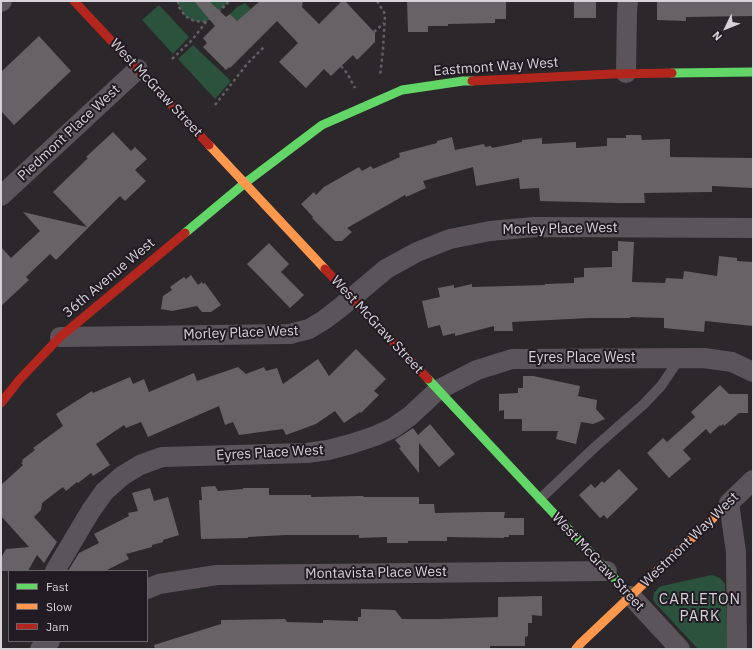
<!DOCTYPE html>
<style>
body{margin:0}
#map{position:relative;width:754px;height:650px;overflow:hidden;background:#2b272b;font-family:"IBM Plex Sans",sans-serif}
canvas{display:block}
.frame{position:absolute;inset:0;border:2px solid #d7d2d8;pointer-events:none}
.legend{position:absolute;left:8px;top:570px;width:140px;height:72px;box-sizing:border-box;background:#221b23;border:1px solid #6a646b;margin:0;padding:5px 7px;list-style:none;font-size:12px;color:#d7d2d8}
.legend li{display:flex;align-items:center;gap:8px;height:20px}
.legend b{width:20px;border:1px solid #6a646b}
.north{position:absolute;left:706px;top:8px;width:40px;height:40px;-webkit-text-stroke:3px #221b23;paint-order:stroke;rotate:227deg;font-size:11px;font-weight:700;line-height:16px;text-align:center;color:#d7d2d8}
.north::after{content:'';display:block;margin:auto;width:14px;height:18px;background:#d7d2d8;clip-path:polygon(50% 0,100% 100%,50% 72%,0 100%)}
</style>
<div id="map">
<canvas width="754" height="650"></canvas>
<div class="frame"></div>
<ul class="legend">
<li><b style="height:5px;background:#63d668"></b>Fast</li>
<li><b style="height:5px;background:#ff974d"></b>Slow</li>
<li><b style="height:5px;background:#b3261e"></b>Jam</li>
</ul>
<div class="north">N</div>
</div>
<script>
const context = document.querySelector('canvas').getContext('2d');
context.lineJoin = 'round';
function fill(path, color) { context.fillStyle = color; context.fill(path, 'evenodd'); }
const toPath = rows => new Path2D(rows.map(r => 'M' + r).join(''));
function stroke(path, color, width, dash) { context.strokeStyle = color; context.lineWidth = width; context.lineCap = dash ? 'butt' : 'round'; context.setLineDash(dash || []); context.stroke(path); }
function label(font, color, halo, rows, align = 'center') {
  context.font = font + ' "IBM Plex Sans",sans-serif'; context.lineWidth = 4; context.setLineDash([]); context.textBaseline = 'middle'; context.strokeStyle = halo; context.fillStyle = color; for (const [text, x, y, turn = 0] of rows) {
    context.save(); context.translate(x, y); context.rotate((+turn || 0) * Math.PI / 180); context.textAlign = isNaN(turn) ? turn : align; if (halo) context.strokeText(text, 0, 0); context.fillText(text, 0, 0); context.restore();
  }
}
fill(toPath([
 [178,1,228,1,227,4,206,22,194,21,185,16,179,7],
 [245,3,251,9,238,21,235,20,230,14,237,7],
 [159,5,189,37,173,54,142,20],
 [193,45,231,81,215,99,178,59],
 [711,575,715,576,720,578,725,584,728,649,698,649,656,604,653,600,654,593,658,588,662,586]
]), '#2a523c');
fill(toPath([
 [194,1,209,1,226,17,230,14,237,21,260,1,303,1,302,7,319,24,342,1,345,1,375,33,375,42,357,60,353,55,331,76,324,69,306,88,279,62,298,43,277,21,230,68,229,67,226,70,203,47,207,43,203,38,215,26],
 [407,1,506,1,506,19,495,19,495,23,448,24,448,26,428,26,428,32,408,32],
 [574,1,596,1,596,18,574,18],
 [657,1,753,1,753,16,686,17,686,21,657,20],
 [39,36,71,71,14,125,1,111,1,72],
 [113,132,131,151,135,147,147,159,135,170,146,181,125,201,120,196,56,260,50,254,26,277,29,280,1,306,1,247,11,258,40,231,23,212,87,227,53,192,88,158,86,157],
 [626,135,641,135,642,140,670,139,670,157,753,158,753,188,712,186,712,192,644,193,645,203,618,203,540,201,539,188,520,189,519,178,476,186,473,167,423,181,426,188,406,197,405,195,347,228,352,232,342,241,335,241,312,218,313,217,301,204,314,192,316,195,324,187,359,167,362,171,371,166,373,169,400,157,399,153,437,143,437,141,452,137,455,150,484,144,485,147,491,146,492,148,522,142,522,140,542,138,542,144,576,142,576,148,607,146,607,138,626,138],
 [618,241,634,242,632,282,665,283,666,278,683,279,684,271,717,276,719,256,737,258,737,261,753,262,753,326,705,321,704,332,664,328,664,318,630,317,630,318,589,318,512,322,513,331,494,331,494,326,455,336,455,333,443,336,440,325,428,328,422,301,440,297,438,288,454,285,454,288,472,284,472,287,545,285,545,284,574,283,574,278,584,277,584,268,612,267,612,251,618,251],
 [269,243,289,264,281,272,304,295,290,308,247,264],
 [191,275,198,285,202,282,203,284,205,283,221,305,211,312,202,312,197,306,172,311,161,309,163,296,172,290,170,287,184,277,186,279],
 [356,349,386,379,374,391,379,395,361,413,360,412,344,423,335,411,316,424,286,435,283,429,239,435,233,422,225,425,219,406,148,437,141,422,126,428,124,425,96,444,110,465,93,476,91,473,78,483,77,482,66,491,63,487,42,503,41,510,34,517,57,542,44,563,37,555,28,571,1,571,1,558,6,549,29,547,1,516,1,485,23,465,21,463,23,462,22,460,35,450,33,448,63,426,56,414,92,391,93,393,130,377,133,384,144,379,149,392,194,373,197,381,238,367,246,374,264,367,266,371,277,368,283,384,318,359,329,376],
 [523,376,533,376,580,386,578,396,597,400,596,409,605,419,593,424,581,422,576,444,556,439,558,431,522,431,522,419,504,419,504,410,499,411,499,394,518,393,518,388,523,388],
 [720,385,729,394,748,394,748,413,739,413,724,426,723,424,721,426,720,425,710,434,706,429,683,450,691,459,669,478,647,453,663,438,667,442,695,417,691,412],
 [430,424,455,454,439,467,419,443,419,473,399,448,401,447,395,440,413,428,418,435],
 [619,469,638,489,607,519,604,515,600,518,579,495,591,484,595,488,602,481,604,483],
 [215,486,218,491,243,489,243,488,269,488,269,495,311,495,311,497,363,496,364,497,419,497,419,504,434,504,435,513,485,512,505,512,504,518,524,518,524,535,509,535,509,537,504,537,504,538,447,537,447,541,408,541,408,543,387,543,387,537,359,538,359,535,286,535,248,537,248,538,201,539,199,500,202,500,201,487],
 [150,488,154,501,168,497,179,535,163,540,163,542,152,545,152,547,126,554,129,559,105,571,68,571,79,553,99,543,94,534,129,516,128,513,138,511,132,493],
 [542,596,542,616,532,615,532,623,528,623,528,636,525,637,525,646,490,646,490,649,155,649,154,645,221,624,221,620,285,619,287,622,323,623,323,620,358,621,358,617,361,617,361,609,395,610,402,619,439,619,498,617,498,597]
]), '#666266');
stroke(toPath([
 [178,1,179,7,185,16,194,21,206,22],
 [377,1,385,14,383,50,380,76],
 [374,32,384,23],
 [172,59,192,40,206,22,227,4,228,1],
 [341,66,347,73,355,88],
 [215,105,247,64,264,47]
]), '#635e64', 2.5, [3, 3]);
stroke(toPath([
 [540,499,595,447,644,404,661,386,680,358]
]), '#5b555b', 10);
stroke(toPath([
 [1,2,2,1],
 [626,73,627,11,628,1],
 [1,196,138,69],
 [60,337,290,334,309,329,324,320,341,307,386,269,417,252,450,239,490,231,534,227,753,228],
 [55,571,90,512,104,492,122,476,140,465,162,457,307,453,328,450,351,444,375,436,393,428,410,416,438,390,477,370,512,359,704,358,732,362,753,372],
 [147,589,159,584,217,575,607,571],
 [631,596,680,649],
 [40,649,50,641],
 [737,649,736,552,729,503,753,480]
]), '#5b555b', 20);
stroke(toPath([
 [672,73,753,72],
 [185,233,245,183,322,125,402,90,463,81,472,81],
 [428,379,631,596]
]), '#63d668', 9);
stroke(toPath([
 [209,145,325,269],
 [576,649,581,643,729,503]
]), '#ff974d', 9);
stroke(toPath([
 [74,1,209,145],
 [472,81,612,74,672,73],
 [325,269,428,379],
 [1,403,20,379,60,337,185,233]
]), '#b3261e', 9);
label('14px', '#d7d2d8', '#221b23', [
 ["Eastmont Way West",496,67,-4],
 ["West McGraw Street",156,88,47],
 ["Piedmont Place West",69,133,-43],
 ["Morley Place West",560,229,-1],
 ["36th Avenue West",109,278,-40],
 ["West McGraw Street",377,325,47],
 ["Morley Place West",241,333,-2],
 ["Eyres Place West",582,358],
 ["Eyres Place West",270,453,-3],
 ["Westmont Way West",690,540,-44],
 ["West McGraw Street",598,562,47],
 ["Montavista Place West",376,573,-1]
]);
context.letterSpacing = '1px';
label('15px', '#d7d2d8', '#221b23', [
 ["CARLETON",700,600],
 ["PARK",700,617]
]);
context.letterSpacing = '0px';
</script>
